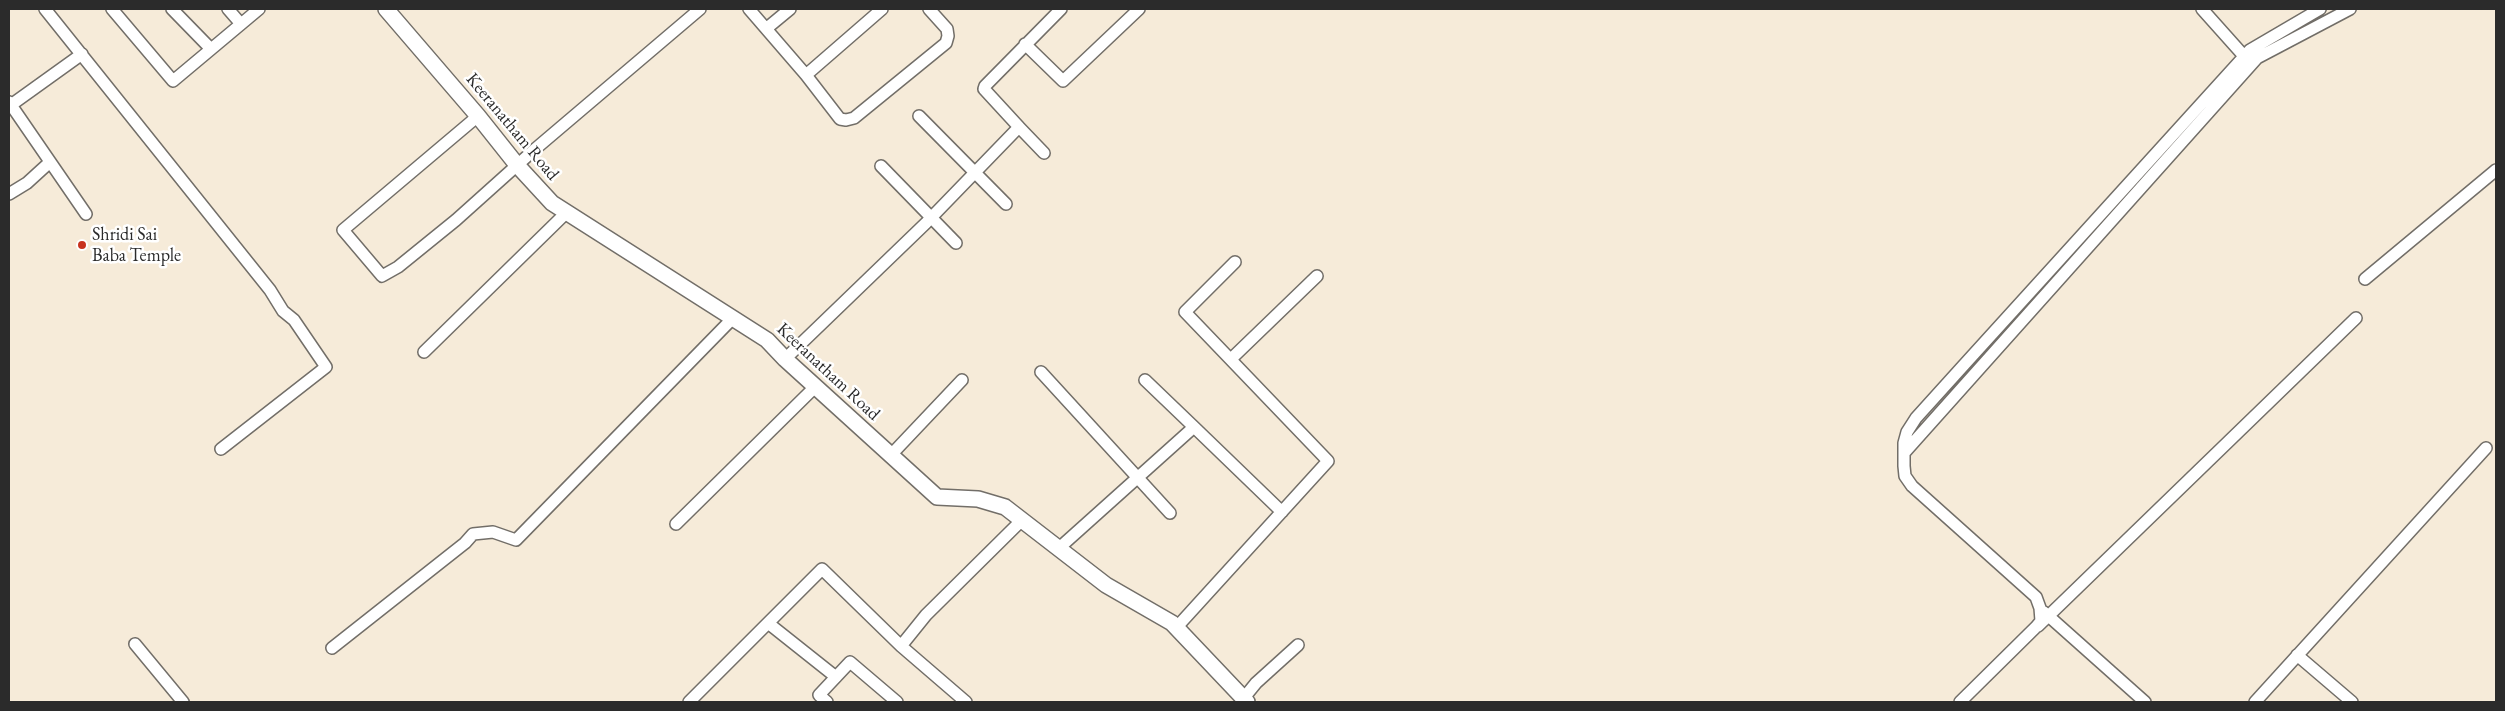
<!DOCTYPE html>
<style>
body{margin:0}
#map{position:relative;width:2505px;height:711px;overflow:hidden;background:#f6ebd9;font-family:"EB Garamond",serif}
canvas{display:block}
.frame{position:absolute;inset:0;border:10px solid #2b2b2b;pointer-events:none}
</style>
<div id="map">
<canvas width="2505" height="711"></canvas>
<div class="frame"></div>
</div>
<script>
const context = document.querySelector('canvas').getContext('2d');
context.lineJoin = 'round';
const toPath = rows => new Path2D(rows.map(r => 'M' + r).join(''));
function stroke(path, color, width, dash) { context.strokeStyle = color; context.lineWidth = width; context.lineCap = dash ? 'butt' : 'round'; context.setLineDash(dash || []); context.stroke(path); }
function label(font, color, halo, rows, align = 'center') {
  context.font = font + ' "EB Garamond",serif'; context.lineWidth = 5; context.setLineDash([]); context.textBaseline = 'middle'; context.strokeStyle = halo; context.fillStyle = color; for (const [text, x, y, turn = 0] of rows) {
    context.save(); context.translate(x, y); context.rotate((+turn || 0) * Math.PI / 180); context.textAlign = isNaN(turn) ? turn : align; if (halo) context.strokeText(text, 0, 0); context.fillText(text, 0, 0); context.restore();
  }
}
const minor = toPath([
 [45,9,270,290,283,311,294,320,326,367,221,449],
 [112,9,173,81,259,9],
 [172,9,211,49],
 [228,9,241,24],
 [749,9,806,75,882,9],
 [2202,9,2244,56],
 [767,28,790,9],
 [1025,44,1063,81,1139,9],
 [806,75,840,119,846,120,854,118,946,43,948,36,947,29,929,9],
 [9,102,86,214],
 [11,105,82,54],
 [478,116,343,230,382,276,398,267,456,220,534,150,700,9],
 [919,116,1006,204],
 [1019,127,1044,153],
 [881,166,956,243],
 [9,194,27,183,50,162],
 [2365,279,2496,170],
 [424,352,567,212],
 [785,359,926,223,1019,127,984,89,985,86,1061,9],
 [1231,359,1317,276],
 [1041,372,1170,513],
 [1145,380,1194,427],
 [1904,453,2257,58,2350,9],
 [890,456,962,380],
 [676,524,815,387],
 [1058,549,1194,427,1282,512],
 [2044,612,2145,702],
 [768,623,836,677],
 [2038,626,2356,318],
 [1176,628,1328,461,1185,312,1235,262],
 [135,644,183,702],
 [901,646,926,615,1022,520],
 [332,648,465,543,473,534,493,532,516,540,733,318],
 [2297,655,2352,702],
 [1243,699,1256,683,1298,645],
 [689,702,822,569,901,646,966,702],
 [827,702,819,695,850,662,897,702],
 [1960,702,2036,627,2041,621,2040,608,2036,597,1912,486,1905,476,1904,466,1904,443,1907,432,1916,418,1963,366,2250,50,2320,9],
 [2255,702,2486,448]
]);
const tertiary = toPath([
 [386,9,478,116,517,165,552,203,767,340,785,359,937,497,978,499,1005,507,1106,585,1172,623,1247,702]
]);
stroke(minor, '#726e68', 14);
stroke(tertiary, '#726e68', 18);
stroke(minor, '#fff', 11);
stroke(tertiary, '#fff', 15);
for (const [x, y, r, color] of [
 [82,245,5,"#c8321e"]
]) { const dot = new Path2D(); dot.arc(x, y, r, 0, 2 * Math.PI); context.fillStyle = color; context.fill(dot); stroke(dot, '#fff', 2); }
label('18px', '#2b2b2b', '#fff', [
 ["Keeranatham Road",512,127,50],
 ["Keeranatham Road",828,372,43]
]);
label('18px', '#2b2b2b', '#fff', [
 ["Shridi Sai",92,235],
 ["Baba Temple",92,256]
], 'left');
</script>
